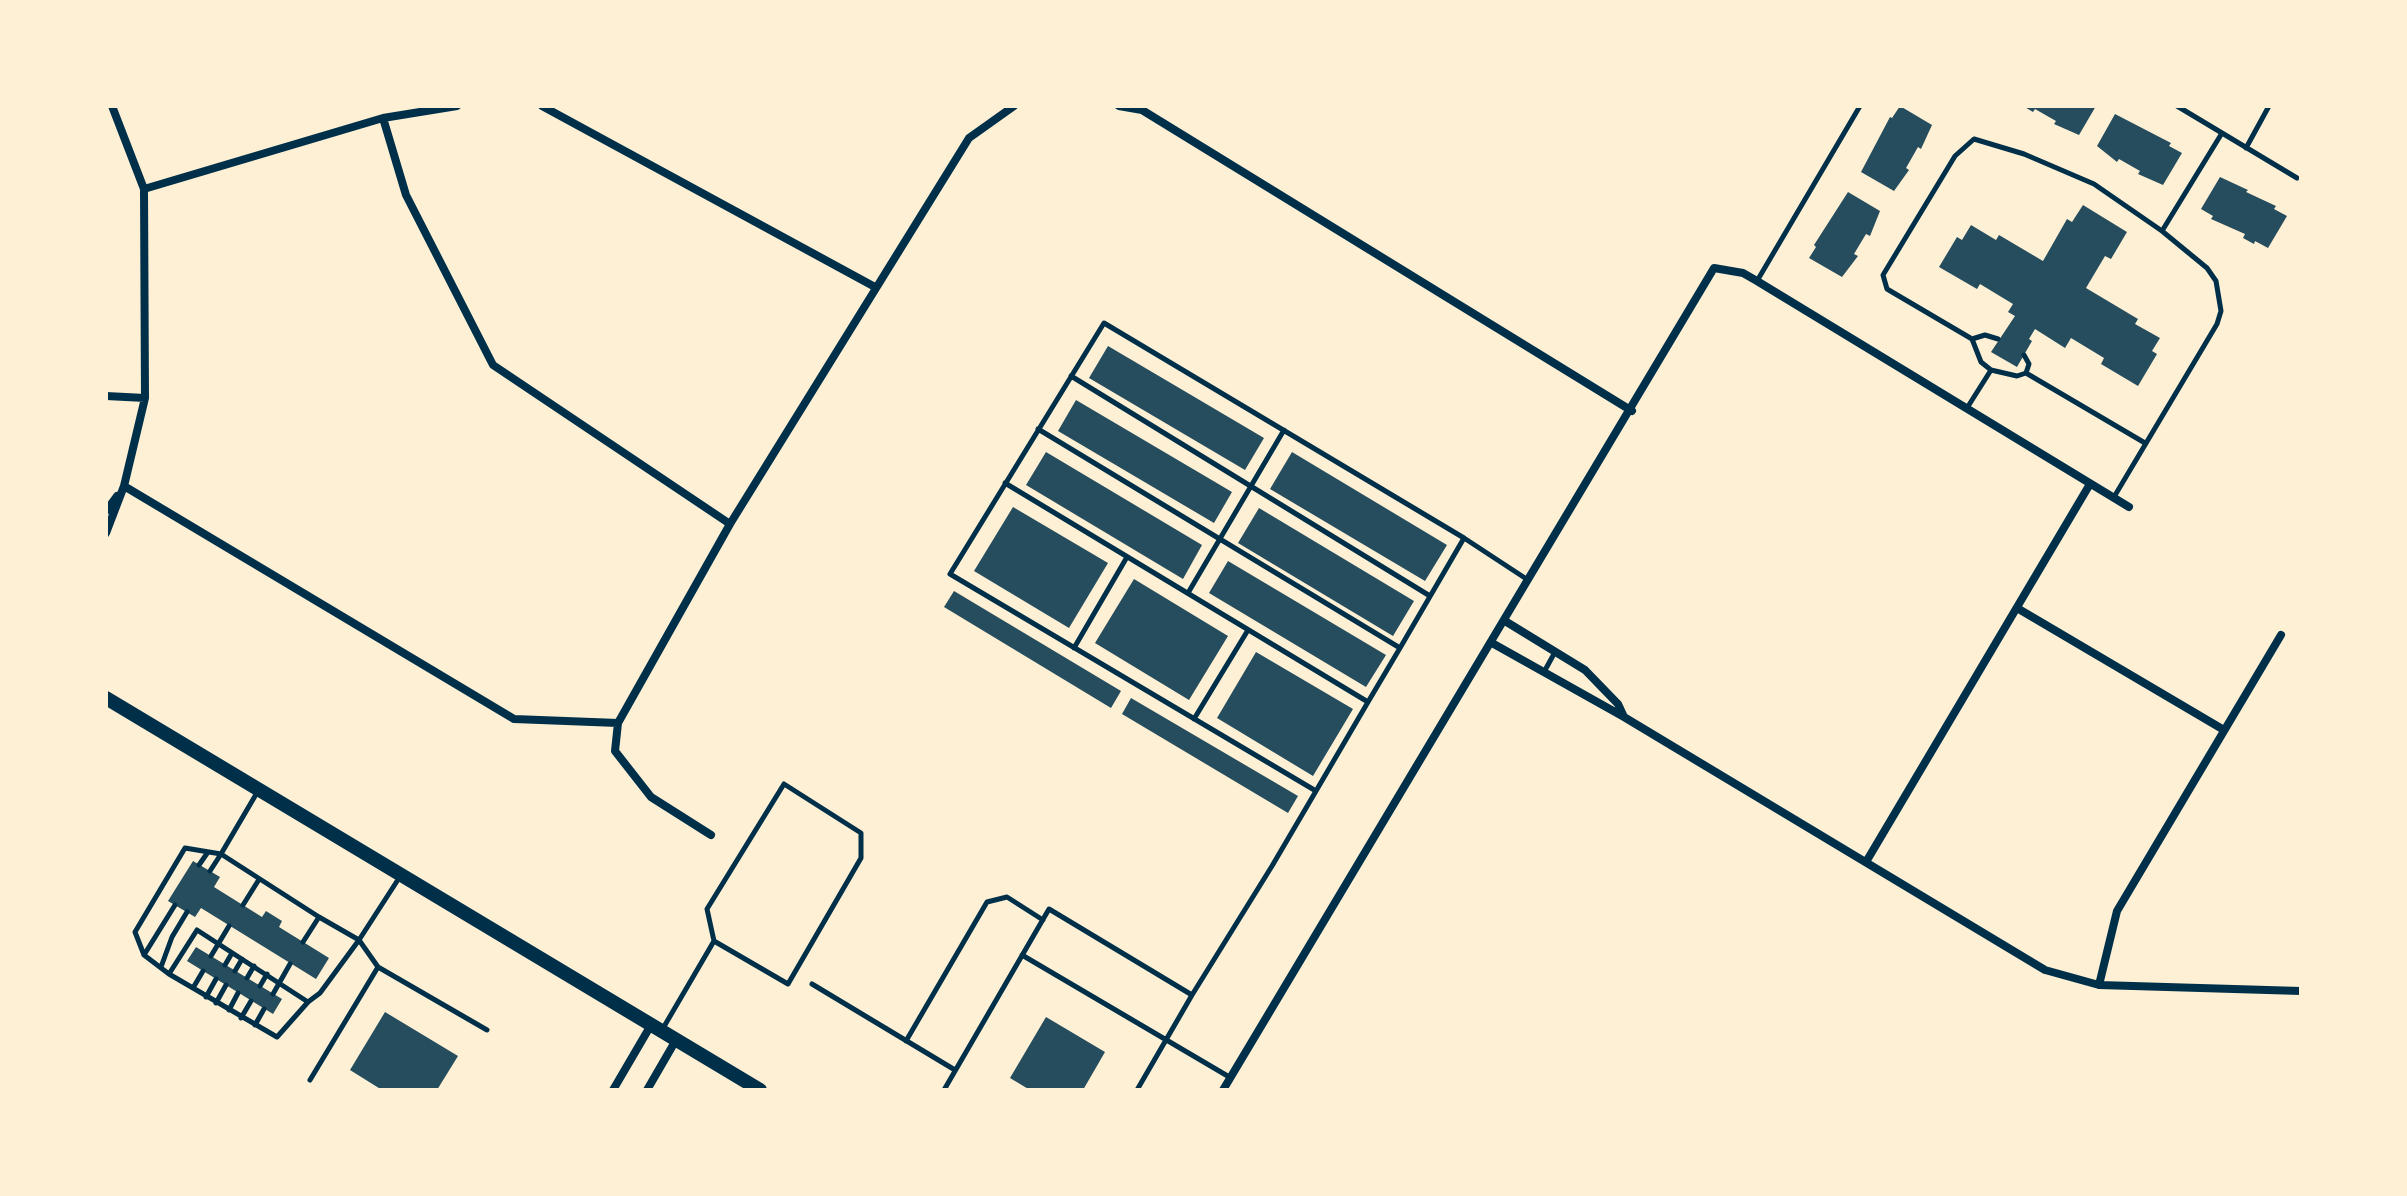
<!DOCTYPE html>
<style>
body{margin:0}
#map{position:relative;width:2407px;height:1196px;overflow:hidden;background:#fdf0d5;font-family:"Fira Sans",sans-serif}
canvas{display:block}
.frame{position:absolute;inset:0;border:108px solid #fdf0d5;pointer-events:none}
</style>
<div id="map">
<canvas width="2407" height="1196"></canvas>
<div class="frame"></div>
</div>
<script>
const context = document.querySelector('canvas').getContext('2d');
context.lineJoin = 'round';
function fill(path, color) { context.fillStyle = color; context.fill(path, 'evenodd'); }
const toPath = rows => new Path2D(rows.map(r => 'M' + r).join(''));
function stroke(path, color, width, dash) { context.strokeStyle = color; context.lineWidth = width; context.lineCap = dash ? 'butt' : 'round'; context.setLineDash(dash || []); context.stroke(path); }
fill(toPath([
 [1900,106,1932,125,1921,149,1918,147,1906,168,1909,170,1894,191,1861,172,1890,117,1892,118],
 [2023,106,2096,106,2079,135,2054,124,2056,121,2035,109,2033,112],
 [2115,114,2171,143,2169,146,2182,153,2163,185,2138,174,2140,171,2119,159,2117,162,2097,146],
 [2220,177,2248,190,2246,192,2276,206,2274,209,2287,216,2268,248,2255,241,2254,244,2243,238,2245,234,2211,219,2213,216,2201,209],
 [1848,192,1880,211,1870,236,1866,234,1854,254,1858,256,1842,277,1809,258,1816,247,1814,245],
 [2083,205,2127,232,2111,259,2105,256,2086,288,2138,319,2135,324,2160,338,2152,351,2157,354,2138,386,2101,364,2104,358,2071,338,2065,348,2035,329,2029,339,2032,341,2017,367,1991,352,2015,316,2008,312,2013,304,1980,284,1977,289,1939,267,1957,237,1962,240,1971,225,1996,240,1999,235,2043,261,2067,219,2072,222],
 [1108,346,1264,438,1245,470,1089,378],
 [1076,400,1232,492,1214,523,1058,431],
 [1046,452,1202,545,1183,579,1026,485],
 [1292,452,1447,545,1425,581,1270,489],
 [1013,507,1108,563,1069,628,974,571],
 [1259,508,1414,601,1393,636,1238,543],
 [1228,561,1386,655,1366,687,1209,593],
 [1134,579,1228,636,1189,700,1095,643],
 [954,591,1121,691,1111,708,944,607],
 [1256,652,1353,709,1313,776,1217,718],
 [1131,698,1298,796,1288,813,1122,714],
 [193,861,220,877,214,887,262,917,266,911,282,921,279,927,329,958,316,979,201,908,195,917,168,901],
 [196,947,282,999,273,1014,187,961],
 [385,1012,458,1056,437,1090,382,1090,350,1070],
 [1046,1017,1105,1052,1083,1090,1030,1090,1010,1078]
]), '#264d5e');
stroke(toPath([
 [2177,106,2297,178],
 [2246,148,2269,106],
 [2162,231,2222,133],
 [1757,281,1860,106],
 [1972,339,1985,335,1998,339],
 [2024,355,2029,364,2026,373],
 [1071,376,1430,596],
 [1967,408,1991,370],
 [1038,429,1400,648],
 [1005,483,1368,702],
 [2114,497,2217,324,2221,311,2216,281,2207,268,2162,231,2094,184,2024,154,1974,139,1955,156,1883,275,1887,289,1972,339,1981,362,1991,370,2017,376,2026,373,2145,443],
 [1464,538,1528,580],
 [1188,593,1284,430],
 [1074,648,1127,557],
 [1544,672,1555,652],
 [1194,719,1248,630],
 [258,791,221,854,319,917,359,940,401,875],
 [199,865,208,852],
 [243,905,258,881],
 [303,942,319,917],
 [144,955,175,905],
 [1022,955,1231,1078],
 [211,956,229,926],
 [225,965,232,953],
 [161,967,172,937,187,912],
 [235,971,242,959],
 [169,974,197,930,308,1002,277,1037,169,974,144,955,135,932,185,848,221,854,210,871],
 [247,978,254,966],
 [812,984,955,1070],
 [260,986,267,974],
 [193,988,203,971],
 [273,994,290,964],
 [206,997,216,979],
 [308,1002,320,993,359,940,378,967,487,1030],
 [216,1003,226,985],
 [229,1010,238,993],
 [241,1018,251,1001],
 [255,1025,264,1009],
 [662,1030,714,941,788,984,861,858,861,833,784,784,707,909,714,941],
 [906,1041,987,902,1007,897,1043,920],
 [310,1080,378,967],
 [944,1090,1049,909,1192,995,1272,866,1316,791,1368,702,1400,648,1464,538,1104,323,950,574,1316,791],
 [1137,1090,1192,995]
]), '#003049', 5);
stroke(toPath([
 [542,106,875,287],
 [1119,106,1142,110,1632,411],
 [383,118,406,195,493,365,730,524],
 [144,189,383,118,457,106],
 [106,396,145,398],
 [124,486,514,719,618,723,615,751,651,797,711,835],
 [106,511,117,496],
 [106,533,124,486,145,398,144,189,112,106],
 [2017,608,2224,730],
 [1505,621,1585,670,1618,704,1624,717],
 [1492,643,1624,717,2045,970,2099,985,2301,991],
 [618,723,730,524,969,138,1014,106],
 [1866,862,2090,484],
 [2099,985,2117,911,2281,635],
 [613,1090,651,1025],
 [647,1090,676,1040],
 [1223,1090,1714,268,1743,273,1757,281,2129,507]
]), '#003049', 8);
stroke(toPath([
 [106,698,760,1090]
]), '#003049', 14);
</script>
